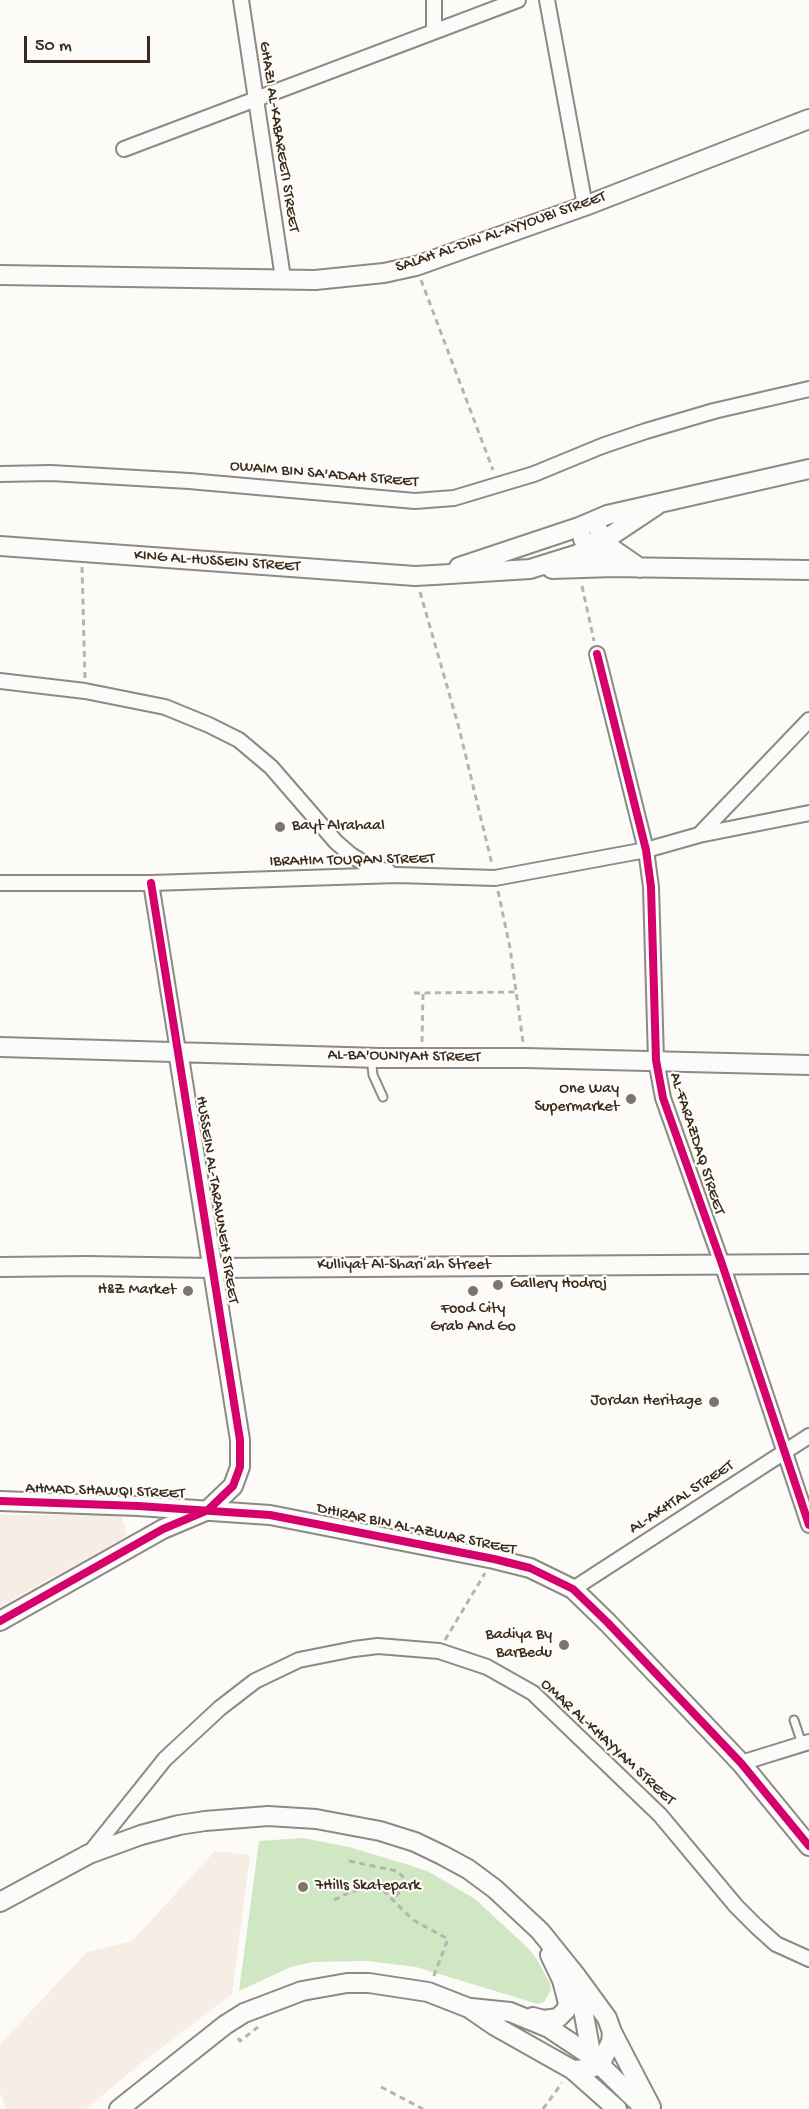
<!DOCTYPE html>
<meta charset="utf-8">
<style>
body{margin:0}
#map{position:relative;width:809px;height:2109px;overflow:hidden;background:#fcfbf8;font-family:"Gochi Hand",sans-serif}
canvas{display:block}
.scale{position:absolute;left:24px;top:36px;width:126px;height:27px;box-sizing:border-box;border:3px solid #3b2a1e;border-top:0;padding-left:8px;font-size:18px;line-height:21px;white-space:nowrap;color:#3b2a1e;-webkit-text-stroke:4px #fdfcf7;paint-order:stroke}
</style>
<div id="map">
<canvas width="809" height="2109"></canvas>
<div class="scale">50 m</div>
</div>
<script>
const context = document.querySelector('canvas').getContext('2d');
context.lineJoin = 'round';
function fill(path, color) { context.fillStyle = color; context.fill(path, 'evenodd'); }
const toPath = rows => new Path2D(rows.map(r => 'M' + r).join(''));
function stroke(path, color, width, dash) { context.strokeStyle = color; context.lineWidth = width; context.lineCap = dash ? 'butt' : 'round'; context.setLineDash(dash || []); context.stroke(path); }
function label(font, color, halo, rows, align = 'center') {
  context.font = font + ' "Gochi Hand",sans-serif'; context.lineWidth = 4.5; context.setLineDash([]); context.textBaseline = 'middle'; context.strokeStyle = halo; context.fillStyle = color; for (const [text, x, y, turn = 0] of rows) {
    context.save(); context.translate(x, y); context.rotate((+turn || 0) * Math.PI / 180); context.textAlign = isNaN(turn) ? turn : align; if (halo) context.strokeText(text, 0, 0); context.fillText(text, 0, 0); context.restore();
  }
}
fill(toPath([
 [0,1515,121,1515,127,1536,0,1606],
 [215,1851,250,1855,232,1994,140,2064,86,2109,6,2109,0,2092,0,2044,87,1952,132,1941]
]), '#f6ede5');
fill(toPath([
 [303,1838,349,1847,409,1865,429,1872,475,1899,529,1949,536,1958,550,1983,551,1990,544,2002,538,2004,416,1967,367,1961,313,1962,291,1967,239,1991,259,1841]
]), '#cfe8c3');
const lane = toPath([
 [376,1061,372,1066,373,1075,383,1097],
 [794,1720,802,1744]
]);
const street = toPath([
 [241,0,283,278],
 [547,0,585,206],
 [434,31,434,0],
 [124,149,518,0],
 [0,474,51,473,189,481,415,501,454,498,534,474,602,446,646,431,714,411,809,389],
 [597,654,646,850,651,887,656,1060,663,1098,722,1264,809,1525],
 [0,681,85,691,165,707,209,725,239,740,271,767,336,842,351,855,367,865,389,872],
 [699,835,809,720],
 [0,883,151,883,397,875,495,878,646,850,699,835,809,813],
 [151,883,178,1051],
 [573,1589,809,1436],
 [741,1763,809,1742],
 [89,1854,165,1759,220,1708,255,1681,299,1660,354,1649,378,1646,439,1651,487,1667,533,1693,660,1815,736,1906,756,1926,776,1944,809,1959]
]);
const secondary = toPath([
 [0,275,315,280,384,273,416,266,585,206,809,119],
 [599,531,603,541,608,546,640,568],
 [583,539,588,549,614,567,809,570],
 [0,546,415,576,434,575,530,569,578,554,603,541,657,505],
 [459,567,579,527,607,515,809,469],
 [552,569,614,567],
 [0,1047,380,1058,525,1058,809,1065],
 [0,1267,86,1266,213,1268,809,1264],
 [0,1501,138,1506,270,1515,494,1559,530,1568,573,1589,608,1623,741,1763,809,1846],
 [0,1621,163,1529,208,1510,233,1486,240,1467,240,1440,178,1051],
 [0,1902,89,1854,141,1835,179,1825,205,1821,268,1816,316,1819,380,1831,415,1842,442,1855,468,1869,495,1889,540,1931,577,1977,607,2018,612,2032,611,2042,600,2065,588,2069,573,2070],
 [578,1982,593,2064],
 [471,2008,510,2012,549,2028,591,2056,645,2109],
 [533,2017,544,2020,558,2018,566,2010,568,2003,562,1980,550,1955],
 [612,2032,651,2107],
 [119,2109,225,2025,244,2013,302,1991,347,1983,369,1983,428,1992,469,2008,495,2026,573,2070,617,2109]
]);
stroke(lane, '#8d8985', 11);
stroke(street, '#8d8985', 18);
stroke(secondary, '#8d8985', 22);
stroke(toPath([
 [421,280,493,470],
 [82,567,85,678],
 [582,586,594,641],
 [420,592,459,728,492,864],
 [498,891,510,948,523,1042],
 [414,993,517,992],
 [422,1042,423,993],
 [445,1640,485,1573],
 [349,1861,397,1871,403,1877,404,1884,394,1900],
 [334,1900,350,1892,369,1888,381,1888,413,1920,448,1939,433,1978],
 [238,2038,240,2041,258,2027],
 [381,2087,423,2109],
 [543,2109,562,2083]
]), '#b6b4b1', 3, [6, 4.5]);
stroke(lane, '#fbfbf9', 7);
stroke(street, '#fbfbf9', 14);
stroke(secondary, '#fbfbf9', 18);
stroke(toPath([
 [597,654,646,850,651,887,656,1060,663,1098,722,1264,809,1525],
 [0,1501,138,1506,270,1515,494,1559,530,1568,573,1589,608,1623,741,1763,809,1846],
 [0,1621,163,1529,208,1510,233,1486,240,1467,240,1440,151,883]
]), '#d6006c', 8);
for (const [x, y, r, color] of [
 [280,827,6,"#7f736a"],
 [631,1099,6,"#7f736a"],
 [498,1285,6,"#7f736a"],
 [188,1291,6,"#7f736a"],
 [473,1291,6,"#7f736a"],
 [714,1402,6,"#7f736a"],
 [564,1645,6,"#7f736a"],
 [303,1887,6,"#7f736a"]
]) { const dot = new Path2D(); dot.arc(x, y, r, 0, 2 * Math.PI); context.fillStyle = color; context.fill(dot); stroke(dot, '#fdfcf7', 2); }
label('16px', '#3b2a1e', '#fdfcf7', [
 ["GHAZI AL-KABAREETI STREET",278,137,81],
 ["SALAH AL-DIN AL-AYYOUBI STREET",501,233,-19],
 ["OWAIM BIN SA'ADAH STREET",324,475,5],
 ["KING AL-HUSSEIN STREET",217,562,4],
 ["IBRAHIM TOUQAN STREET",352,861,-1],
 ["AL-BA'OUNIYAH STREET",404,1057,1],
 ["AL-FARAZDAQ STREET",696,1144,72],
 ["HUSSEIN AL-TARAWNEH STREET",216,1200,81],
 ["Kulliyat Al-Shariʻah Street",404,1266],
 ["AHMAD SHAWQI STREET",105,1492,2],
 ["AL-AKHTAL STREET",682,1498,-33],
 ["DHIRAR BIN AL-AZWAR STREET",416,1530,12],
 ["OMAR AL-KHAYYAM STREET",607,1743,43]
]);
label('16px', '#3b2a1e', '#fdfcf7', [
 ["Bayt Alrahaal",292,827,"left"],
 ["One Way",619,1090],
 ["Supermarket",619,1108],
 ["Gallery Hodroj",510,1285,"left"],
 ["H&Z Market",176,1291],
 ["Food City",473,1310,"center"],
 ["Grab And Go",473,1328,"center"],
 ["Jordan Heritage",702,1402],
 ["Badiya By",552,1636],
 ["BarBedu",552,1654],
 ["7Hills Skatepark",315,1887,"left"]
], 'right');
</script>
